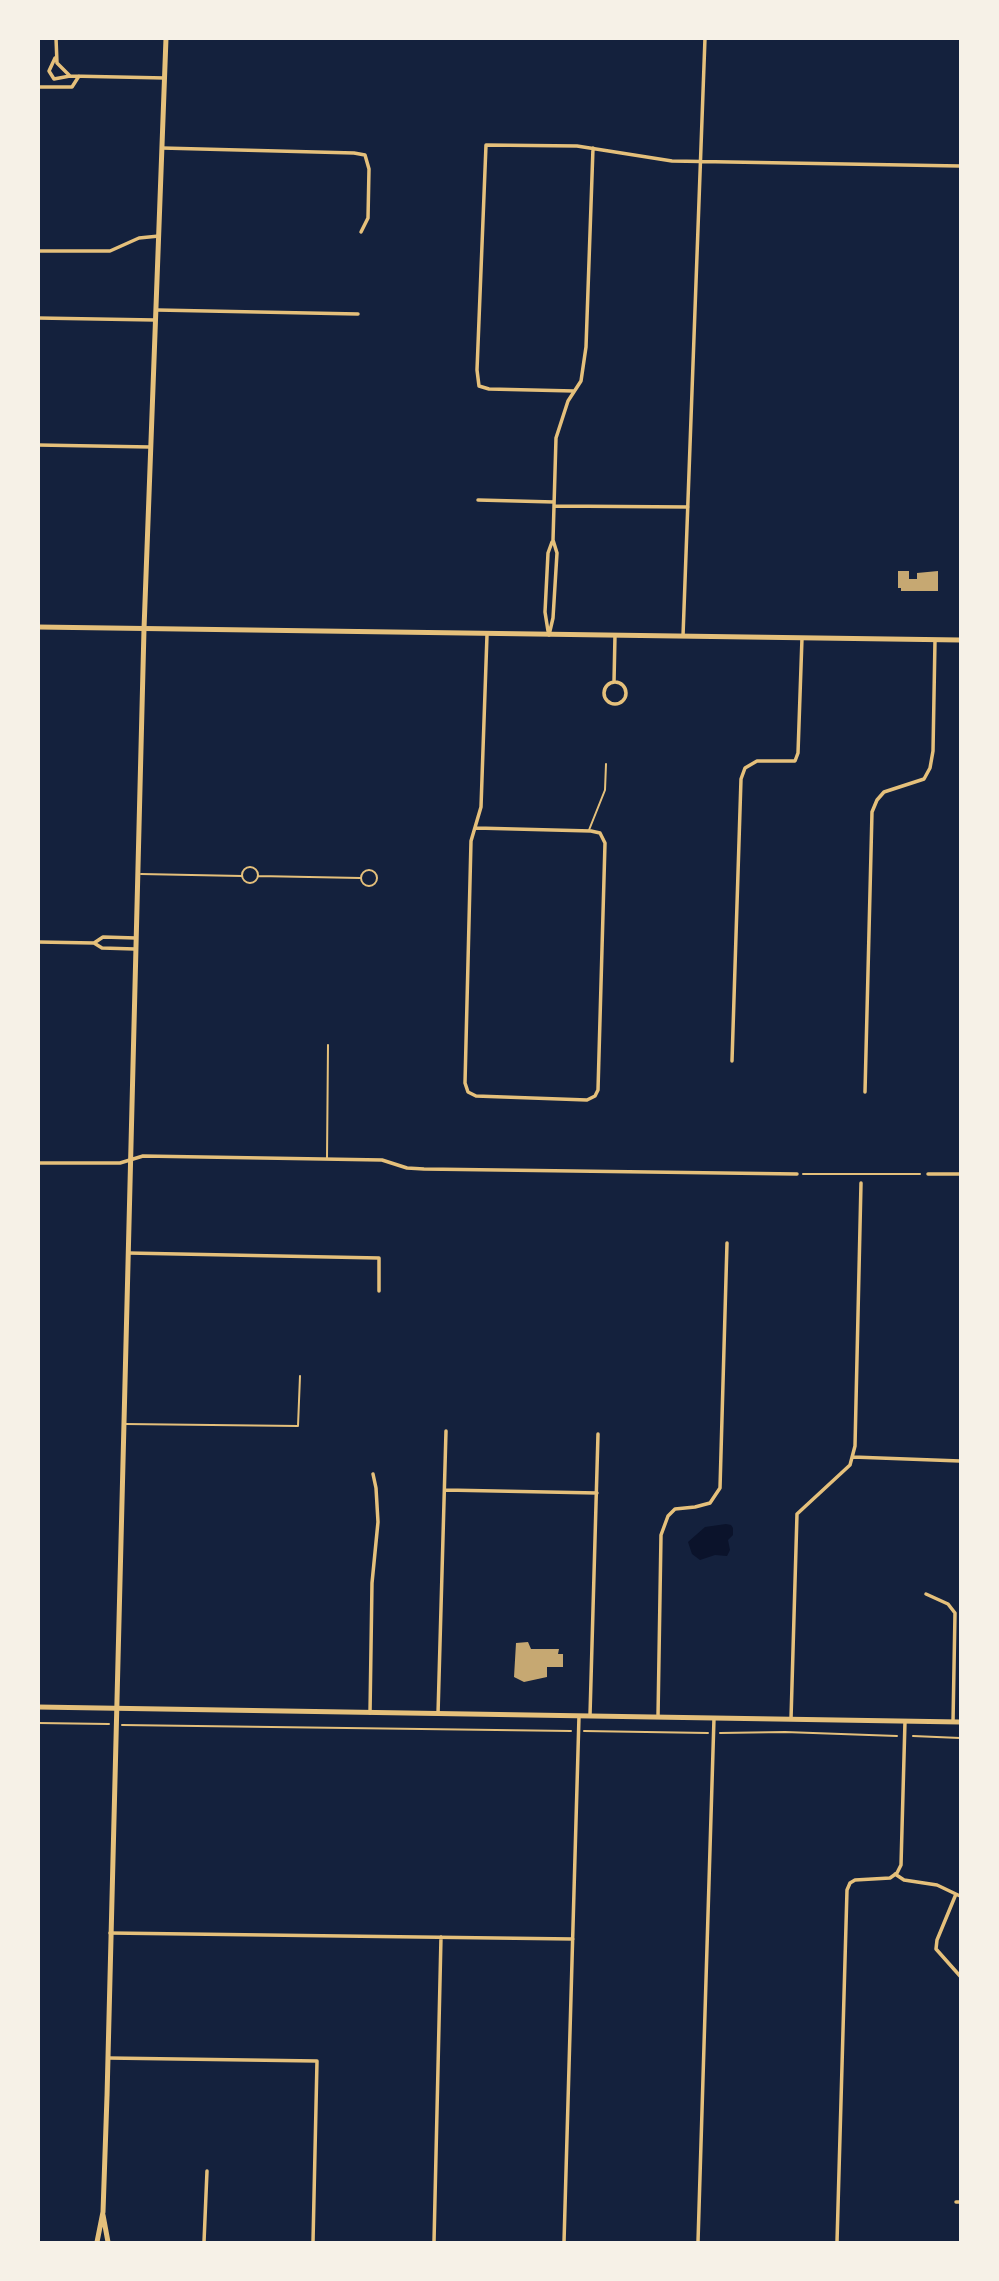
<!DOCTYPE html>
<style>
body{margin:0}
#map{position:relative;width:999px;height:2281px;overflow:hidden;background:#14213d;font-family:Helvetica,sans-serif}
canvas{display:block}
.frame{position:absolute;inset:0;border:40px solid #f6f1e7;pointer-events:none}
</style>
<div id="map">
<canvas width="999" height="2281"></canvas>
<div class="frame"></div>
</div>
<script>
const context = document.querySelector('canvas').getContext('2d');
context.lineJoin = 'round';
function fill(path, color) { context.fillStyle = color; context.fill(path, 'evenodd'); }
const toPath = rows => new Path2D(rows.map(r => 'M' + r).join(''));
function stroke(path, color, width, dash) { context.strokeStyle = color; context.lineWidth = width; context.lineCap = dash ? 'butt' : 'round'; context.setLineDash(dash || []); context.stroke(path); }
fill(toPath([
 [726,1524,731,1525,733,1528,733,1535,728,1540,730,1550,727,1556,715,1555,700,1560,692,1554,688,1542,705,1527]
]), '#0b132b');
fill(toPath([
 [898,571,909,571,909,579,917,579,917,573,938,571,938,591,901,591,901,588,898,588],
 [528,1642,531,1649,559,1649,558,1654,563,1654,563,1667,547,1667,547,1677,524,1682,514,1677,516,1643]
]), '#c6a872');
stroke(toPath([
 [803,1174,920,1174],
 [38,1723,109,1724],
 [122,1725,571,1731],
 [584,1731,708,1733],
 [720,1733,785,1732,897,1736],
 [913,1736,960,1738]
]), '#e5c07b', 2);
stroke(toPath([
 [589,830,605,790,606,764],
 '242 875a8 8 0 1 1 16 0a8 8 0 1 1-16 0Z',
 '361 878a8 8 0 1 1 16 0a8 8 0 1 1-16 0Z',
 [141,874,242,876],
 [258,876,360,878],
 [327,1158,328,1045],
 [125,1424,298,1426,300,1376]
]), '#e5c07b', 2);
stroke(toPath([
 [56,38,57,63,70,76],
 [55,58,49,71,54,79,70,76,165,78],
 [38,87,72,87,79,76],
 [162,148,354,153,365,155,369,169,368,218,361,232],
 [38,251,110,251,139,238,159,236],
 [157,310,358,314],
 [38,318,155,320],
 [574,391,489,389,479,386,477,370,486,145,577,146,672,161,960,166],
 [38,445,150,447],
 [478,500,554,502],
 [554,506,688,507],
 [548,631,545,612,548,553,552,542],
 [549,635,553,618,557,553,553,540,556,438,568,401,581,381,586,347,593,148],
 [683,636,705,38],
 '604 693a11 11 0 1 1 22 0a11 11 0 1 1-22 0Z',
 [614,682,615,635],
 [476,828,591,831,600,833,605,843,598,1090,595,1096,587,1100,476,1096,468,1092,465,1083,471,841,481,807,487,635],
 [38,942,94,943,102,948,135,949],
 [94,943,103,937,136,938],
 [732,1061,741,779,745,768,757,761,795,761,798,753,802,638],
 [865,1092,872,812,877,800,884,792,924,779,930,768,933,751,935,640],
 [38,1163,120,1163,143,1156,382,1160,407,1168,424,1169,797,1174],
 [928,1174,960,1174],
 [128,1253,379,1258,379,1291],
 [853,1457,960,1461],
 [445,1490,597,1493],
 [926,1594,948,1604,955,1613,953,1722],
 [370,1713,372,1583,378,1522,376,1488,373,1474],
 [438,1714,446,1431],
 [590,1715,598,1434],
 [658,1717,661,1535,668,1516,675,1509,695,1507,710,1503,720,1488,727,1243],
 [791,1719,797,1514,850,1465,855,1446,861,1183],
 [895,1874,904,1880,937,1885,960,1896],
 [956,1894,937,1940,936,1949,960,1976],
 [110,1933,573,1939],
 [108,2058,317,2061,313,2242],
 [956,2202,960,2202],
 [204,2242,207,2171],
 [434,2242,441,1937],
 [564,2242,579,1716],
 [698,2242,714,1718],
 [837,2242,847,1890,850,1883,855,1880,890,1878,897,1873,901,1865,905,1721]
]), '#e5c07b', 3.5);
stroke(toPath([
 [103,2215,108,2242],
 [97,2242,103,2212,107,2096,144,629,166,38]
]), '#e5c07b', 5);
stroke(toPath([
 [38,627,960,640],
 [38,1707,960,1722]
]), '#e5c07b', 5);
</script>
